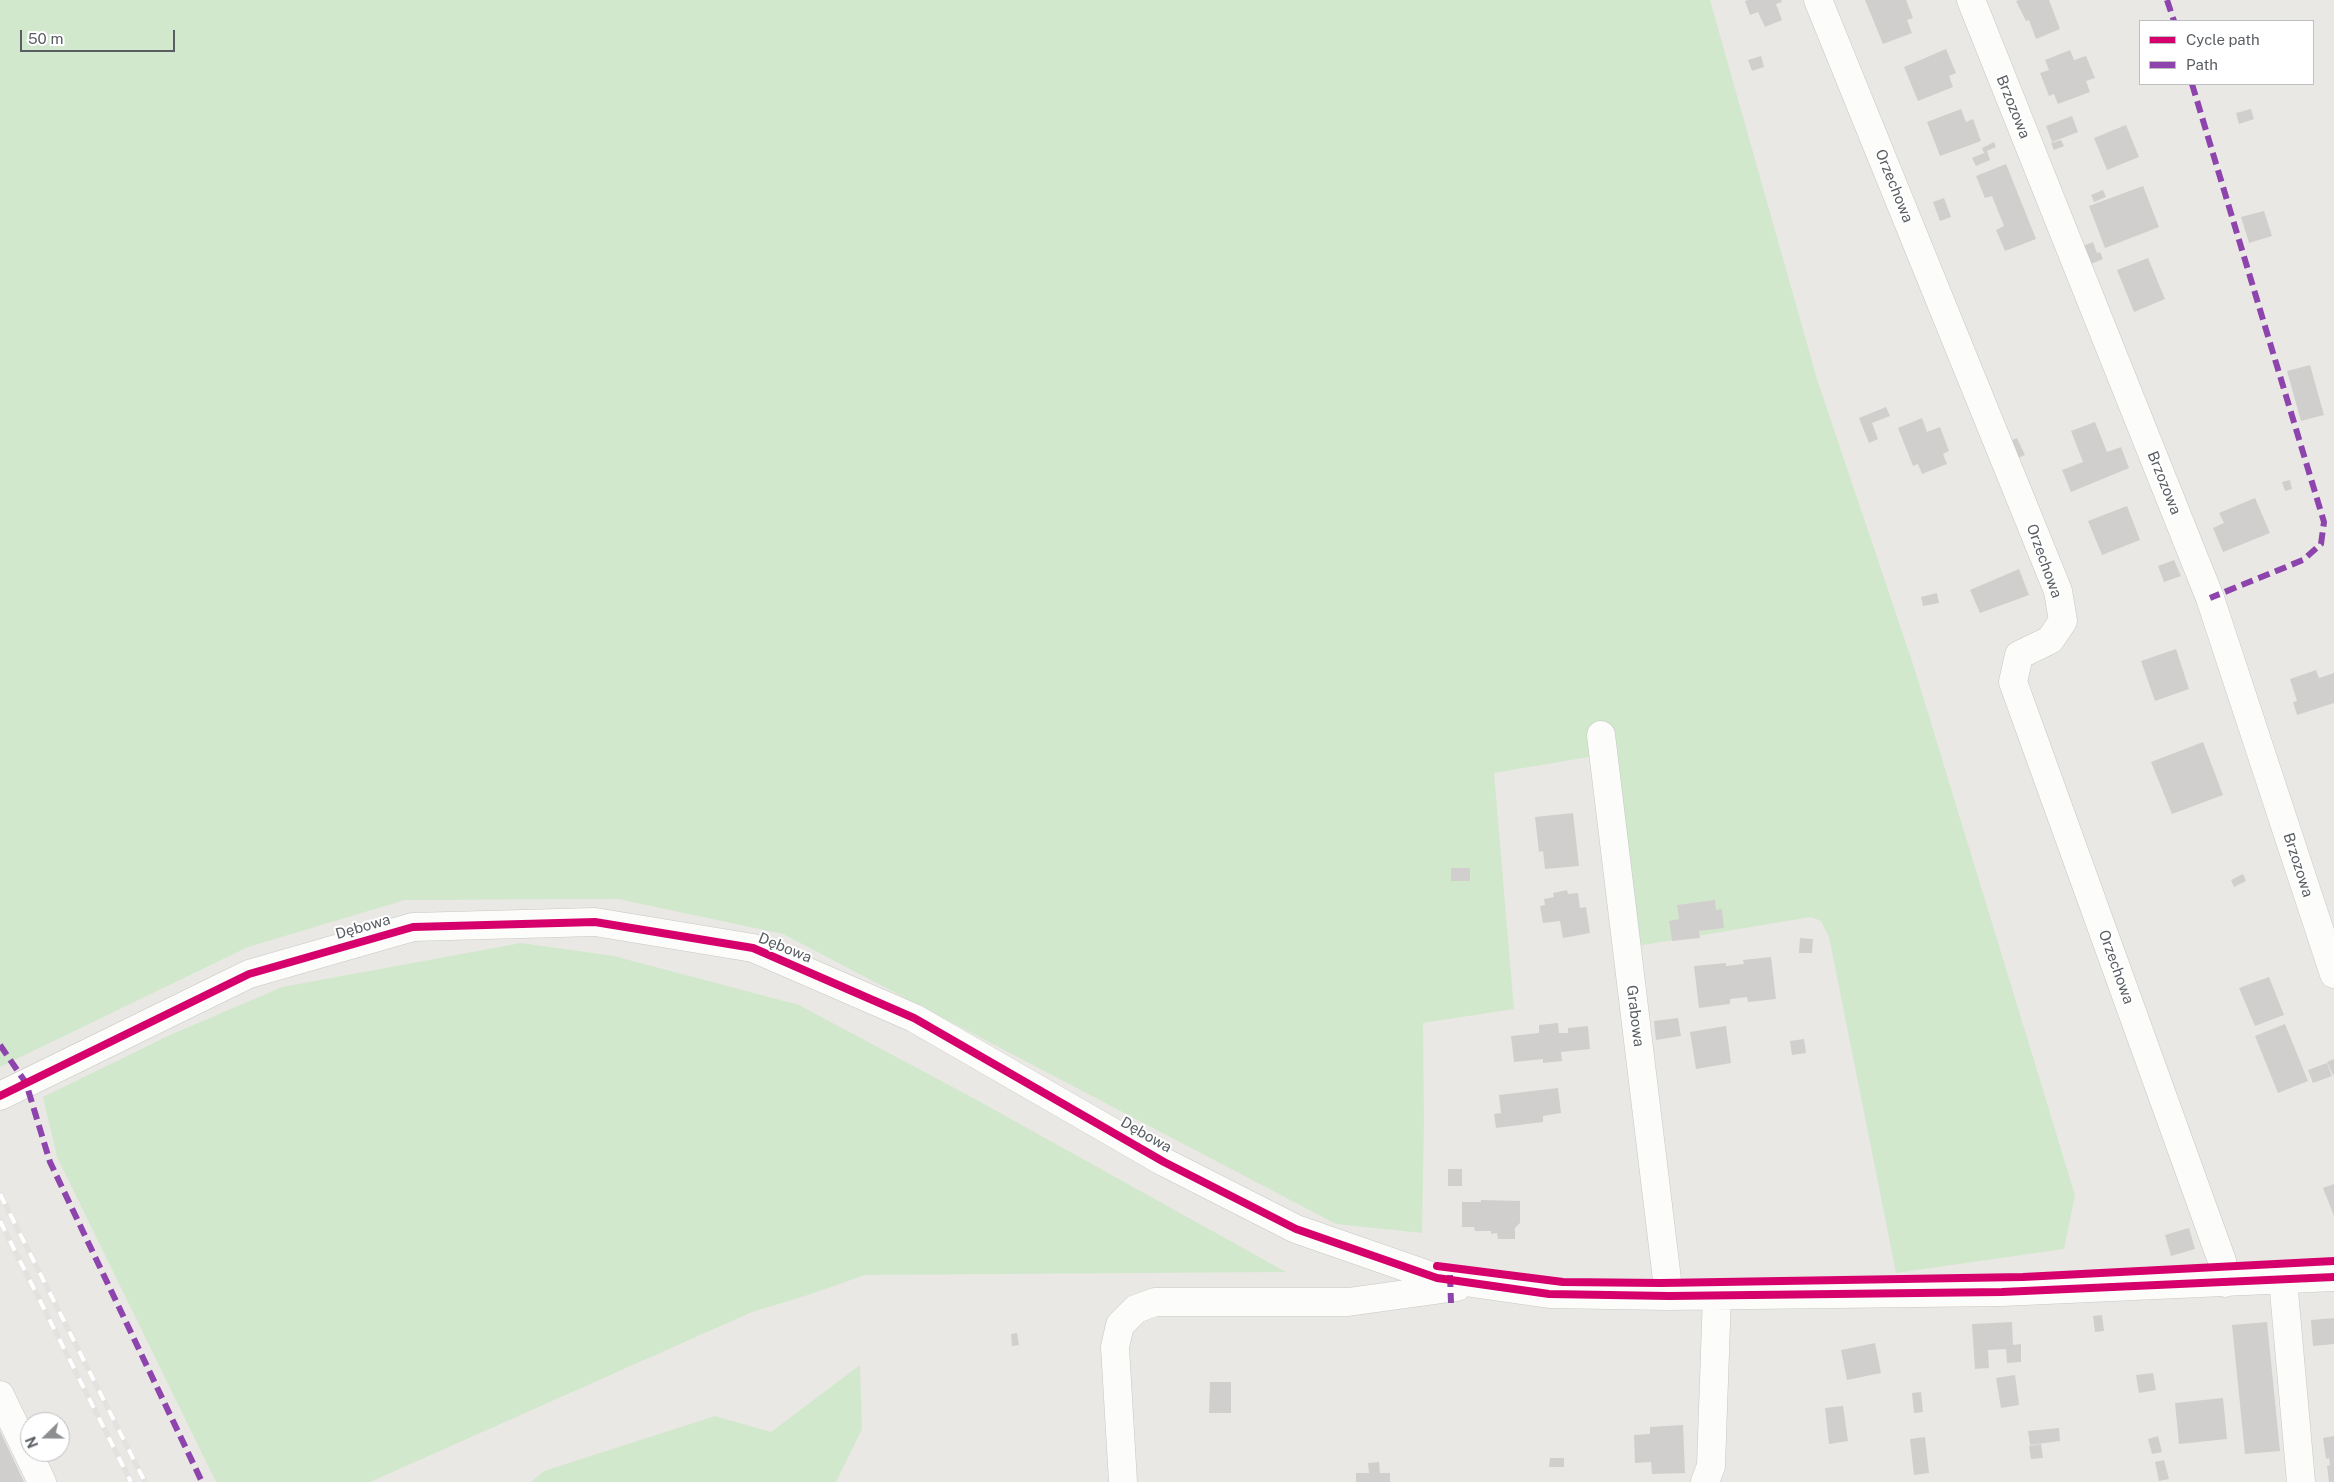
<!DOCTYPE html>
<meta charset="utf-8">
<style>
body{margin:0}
#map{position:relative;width:2334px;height:1482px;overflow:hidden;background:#eae8e4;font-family:"Public Sans",sans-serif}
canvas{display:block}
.legend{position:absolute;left:2139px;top:20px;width:175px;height:65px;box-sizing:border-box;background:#fff;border:1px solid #bdbfc1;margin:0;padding:6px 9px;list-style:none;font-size:15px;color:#595e63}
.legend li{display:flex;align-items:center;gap:10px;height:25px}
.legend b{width:25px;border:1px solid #bdbfc1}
.north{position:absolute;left:20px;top:1412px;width:50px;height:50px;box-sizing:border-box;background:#fff;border:1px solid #bdbfc1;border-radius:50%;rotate:248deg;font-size:14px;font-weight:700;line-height:20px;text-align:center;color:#595e63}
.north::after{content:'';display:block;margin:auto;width:18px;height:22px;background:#8c8e90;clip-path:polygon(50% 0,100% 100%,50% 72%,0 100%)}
.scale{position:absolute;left:20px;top:30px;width:155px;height:22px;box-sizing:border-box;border:2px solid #595e63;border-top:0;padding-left:6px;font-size:15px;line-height:18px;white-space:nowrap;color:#595e63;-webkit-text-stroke:4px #fff;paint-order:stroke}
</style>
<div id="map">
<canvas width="2334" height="1482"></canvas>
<ul class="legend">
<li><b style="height:6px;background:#d6006c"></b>Cycle path</li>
<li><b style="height:6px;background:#8e44ad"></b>Path</li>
</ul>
<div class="north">N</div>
<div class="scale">50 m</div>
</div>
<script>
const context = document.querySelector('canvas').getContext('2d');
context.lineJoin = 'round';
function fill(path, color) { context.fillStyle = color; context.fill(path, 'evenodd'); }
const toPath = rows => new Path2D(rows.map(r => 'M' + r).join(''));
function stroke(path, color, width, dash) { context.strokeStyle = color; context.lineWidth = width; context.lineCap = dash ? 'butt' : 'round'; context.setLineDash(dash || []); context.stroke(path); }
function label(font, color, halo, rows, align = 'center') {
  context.font = font + ' "Public Sans",sans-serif'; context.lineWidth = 4; context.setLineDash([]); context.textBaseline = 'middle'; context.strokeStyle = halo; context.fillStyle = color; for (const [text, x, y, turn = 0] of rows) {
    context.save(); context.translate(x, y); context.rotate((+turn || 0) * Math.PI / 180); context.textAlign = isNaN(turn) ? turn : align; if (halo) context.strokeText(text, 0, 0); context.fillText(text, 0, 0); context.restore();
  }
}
fill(toPath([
 [0,0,1710,0,1817,379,1914,667,2075,1195,2064,1249,1896,1273,1829,937,1821,921,1811,917,1631,947,1612,753,1494,773,1514,1009,1423,1023,1424,1121,1422,1233,1336,1224,783,934,618,899,405,900,248,947,0,1067],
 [521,943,614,956,799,1005,975,1099,1286,1272,865,1275,808,1295,752,1312,370,1482,216,1482,57,1157,43,1097,170,1035,282,987],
 [860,1365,862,1429,836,1482,531,1482,544,1471,715,1416,771,1432]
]), '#d2e8cd');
fill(toPath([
 [1748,0,1781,0,1782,2,1776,4,1782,20,1765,27,1758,12,1750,15,1745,1],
 [1865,0,1906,0,1913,18,1907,20,1912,33,1883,44],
 [2019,0,2049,0,2060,29,2036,39,2029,20,2026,21,2016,1],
 [1946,49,1956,73,1949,76,1953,87,1918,101,1904,67],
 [2070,50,2074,60,2086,56,2095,78,2086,81,2090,92,2058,104,2054,94,2049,96,2040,73,2049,70,2045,60],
 [1761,56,1764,67,1752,71,1748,60],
 [1961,109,1966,122,1973,119,1981,141,1940,156,1927,122],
 [2251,109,2254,119,2239,124,2236,113],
 [2072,116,2078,132,2052,142,2046,126],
 [2126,125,2139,157,2107,170,2094,138],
 [2061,140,2064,146,2054,150,2051,143],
 [1994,142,1996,147,1987,151,1990,160,1976,166,1972,158,1984,153,1982,148],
 [2006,164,2036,239,2005,251,1996,230,2004,226,1992,196,1985,198,1976,176],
 [2143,186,2159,227,2105,248,2089,206],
 [2103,190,2106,197,2094,202,2091,195],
 [1944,198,1951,217,1940,221,1933,202],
 [2264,211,2272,236,2249,243,2241,217],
 [2093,242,2097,253,2100,252,2103,259,2091,264,2083,246],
 [2148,258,2165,299,2134,312,2117,270],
 [2310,365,2324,415,2301,421,2287,371],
 [1886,407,1890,416,1872,423,1878,439,1869,443,1859,418],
 [1922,418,1927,432,1940,427,1949,451,1943,454,1947,464,1922,474,1918,464,1913,466,1898,428],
 [2095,422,2107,452,2121,447,2129,468,2071,492,2062,470,2083,462,2071,431],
 [2017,438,2025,455,2018,458,2010,441],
 [2290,480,2292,489,2285,491,2282,482],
 [2255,498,2270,533,2223,552,2213,528,2224,523,2219,513],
 [2127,506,2140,540,2102,555,2088,521],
 [2174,560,2181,576,2164,582,2158,566],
 [2019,569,2029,595,1980,613,1970,590],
 [1937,593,1939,603,1923,606,1921,597],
 [2176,649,2189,689,2155,701,2141,661],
 [2316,670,2319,678,2334,673,2334,703,2297,715,2293,702,2297,701,2290,679],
 [2203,742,2223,795,2172,814,2151,762],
 [1573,813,1579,866,1545,869,1543,851,1539,852,1535,817],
 [1451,868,1470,868,1470,881,1451,881],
 [2243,874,2246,881,2234,887,2231,880],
 [1567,890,1568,894,1578,893,1580,908,1586,907,1590,933,1563,938,1560,921,1543,923,1540,906,1545,905,1544,899,1554,897,1553,893],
 [1715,900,1716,910,1722,909,1724,928,1699,931,1700,938,1672,941,1669,921,1679,919,1677,905],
 [1800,938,1813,939,1812,953,1799,953],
 [1771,957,1776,999,1748,1002,1747,997,1730,999,1730,1004,1699,1008,1694,966,1726,963,1726,966,1744,964,1743,960],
 [2269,977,2284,1015,2255,1026,2239,988],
 [1678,1018,1681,1036,1656,1040,1654,1021],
 [1558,1023,1559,1033,1568,1033,1568,1028,1588,1026,1590,1049,1561,1052,1562,1061,1543,1063,1543,1059,1514,1062,1511,1036,1539,1033,1539,1025],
 [2285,1024,2308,1081,2278,1093,2255,1036],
 [1726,1026,1731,1063,1696,1069,1690,1032],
 [1804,1039,1806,1053,1792,1055,1790,1041],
 [2334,1059,2334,1075,2333,1075,2327,1062],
 [2327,1063,2332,1076,2313,1083,2308,1070],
 [1558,1088,1561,1113,1543,1116,1543,1122,1496,1128,1494,1114,1501,1113,1499,1095],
 [1448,1169,1462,1169,1462,1186,1448,1186],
 [2334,1184,2334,1216,2323,1188],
 [1481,1200,1520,1201,1520,1223,1515,1228,1515,1239,1498,1239,1497,1233,1491,1234,1491,1231,1475,1231,1474,1227,1462,1227,1462,1202,1481,1202],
 [2189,1228,2195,1249,2171,1256,2165,1235],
 [2102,1315,2104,1331,2095,1332,2093,1316],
 [2334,1318,2334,1344,2313,1346,2311,1320],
 [2012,1322,2013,1345,2021,1344,2021,1362,2007,1363,2006,1349,1988,1350,1989,1368,1975,1369,1972,1324],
 [2267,1322,2280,1451,2245,1454,2232,1325],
 [1017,1333,1019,1345,1012,1346,1011,1334],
 [1875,1343,1881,1373,1847,1380,1841,1350],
 [2153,1373,2156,1390,2139,1393,2136,1375],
 [2015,1375,2019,1405,2001,1408,1996,1378],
 [1210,1382,1231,1382,1231,1413,1209,1413],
 [1921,1392,1923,1412,1914,1413,1912,1393],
 [2223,1398,2227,1439,2179,1444,2175,1403],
 [1843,1406,1848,1441,1829,1444,1825,1408],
 [1683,1425,1685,1473,1652,1474,1651,1462,1635,1463,1634,1435,1650,1434,1650,1427],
 [2059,1428,2060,1441,2030,1445,2028,1431],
 [0,1431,24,1482,0,1482],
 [2158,1436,2162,1452,2152,1454,2148,1439],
 [2334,1436,2334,1482,2329,1482,2327,1466,2330,1465,2329,1458,2326,1459,2323,1438],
 [1925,1437,1929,1473,1914,1475,1910,1439],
 [2041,1444,2043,1458,2031,1459,2029,1446],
 [1550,1458,1564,1458,1564,1467,1549,1467],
 [2164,1460,2169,1479,2159,1481,2155,1462],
 [1379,1462,1380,1473,1390,1473,1390,1482,1356,1482,1356,1473,1369,1473,1368,1463]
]), '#d1cfcd');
const minor = toPath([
 [1818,0,2058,591,2063,621,2050,640,2019,655,2013,682,2222,1261,2225,1283],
 [1971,0,2210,598,2334,974],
 [1601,735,1669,1296],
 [0,1096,249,974,413,927,595,922,753,948,914,1018,1164,1162,1296,1229,1437,1278,1549,1294,1669,1296,2002,1292,2334,1277],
 [2283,1280,2301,1482],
 [0,1395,42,1482],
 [1123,1482,1115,1347,1120,1325,1136,1309,1155,1302,1348,1302,1457,1287],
 [1705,1482,1711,1466,1717,1295]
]);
stroke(minor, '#c6c7c6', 29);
stroke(minor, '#fcfcfb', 28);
const rail = toPath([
 [0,1194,145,1482],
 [0,1221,131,1482]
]);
stroke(rail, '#e2e2e1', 5.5);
stroke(rail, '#fff', 4, [11]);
stroke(toPath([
 [2167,0,2174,21],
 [2192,84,2324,522,2321,544,2303,560,2210,598],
 [0,1045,26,1083,50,1162,202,1482],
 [1450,1275,1451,1303]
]), '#8e44ad', 6, [12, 6]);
stroke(toPath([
 [0,1096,249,974,413,927,595,922,753,948,914,1018,1164,1162,1296,1229,1437,1278,1549,1294,1669,1296,2002,1292,2334,1277],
 [1437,1266,1563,1282,1661,1283,2023,1277,2334,1261]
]), '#d6006c', 8);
label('15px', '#595e63', '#fff', [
 ["Brzozowa",2013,107,68],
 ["Orzechowa",1894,186,68],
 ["Brzozowa",2164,483,68],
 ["Orzechowa",2044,561,70],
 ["Brzozowa",2298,865,72],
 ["Dębowa",363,927,-16],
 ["Dębowa",785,948,22],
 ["Orzechowa",2116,967,70],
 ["Grabowa",1635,1016,83],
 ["Dębowa",1146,1135,30]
]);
</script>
